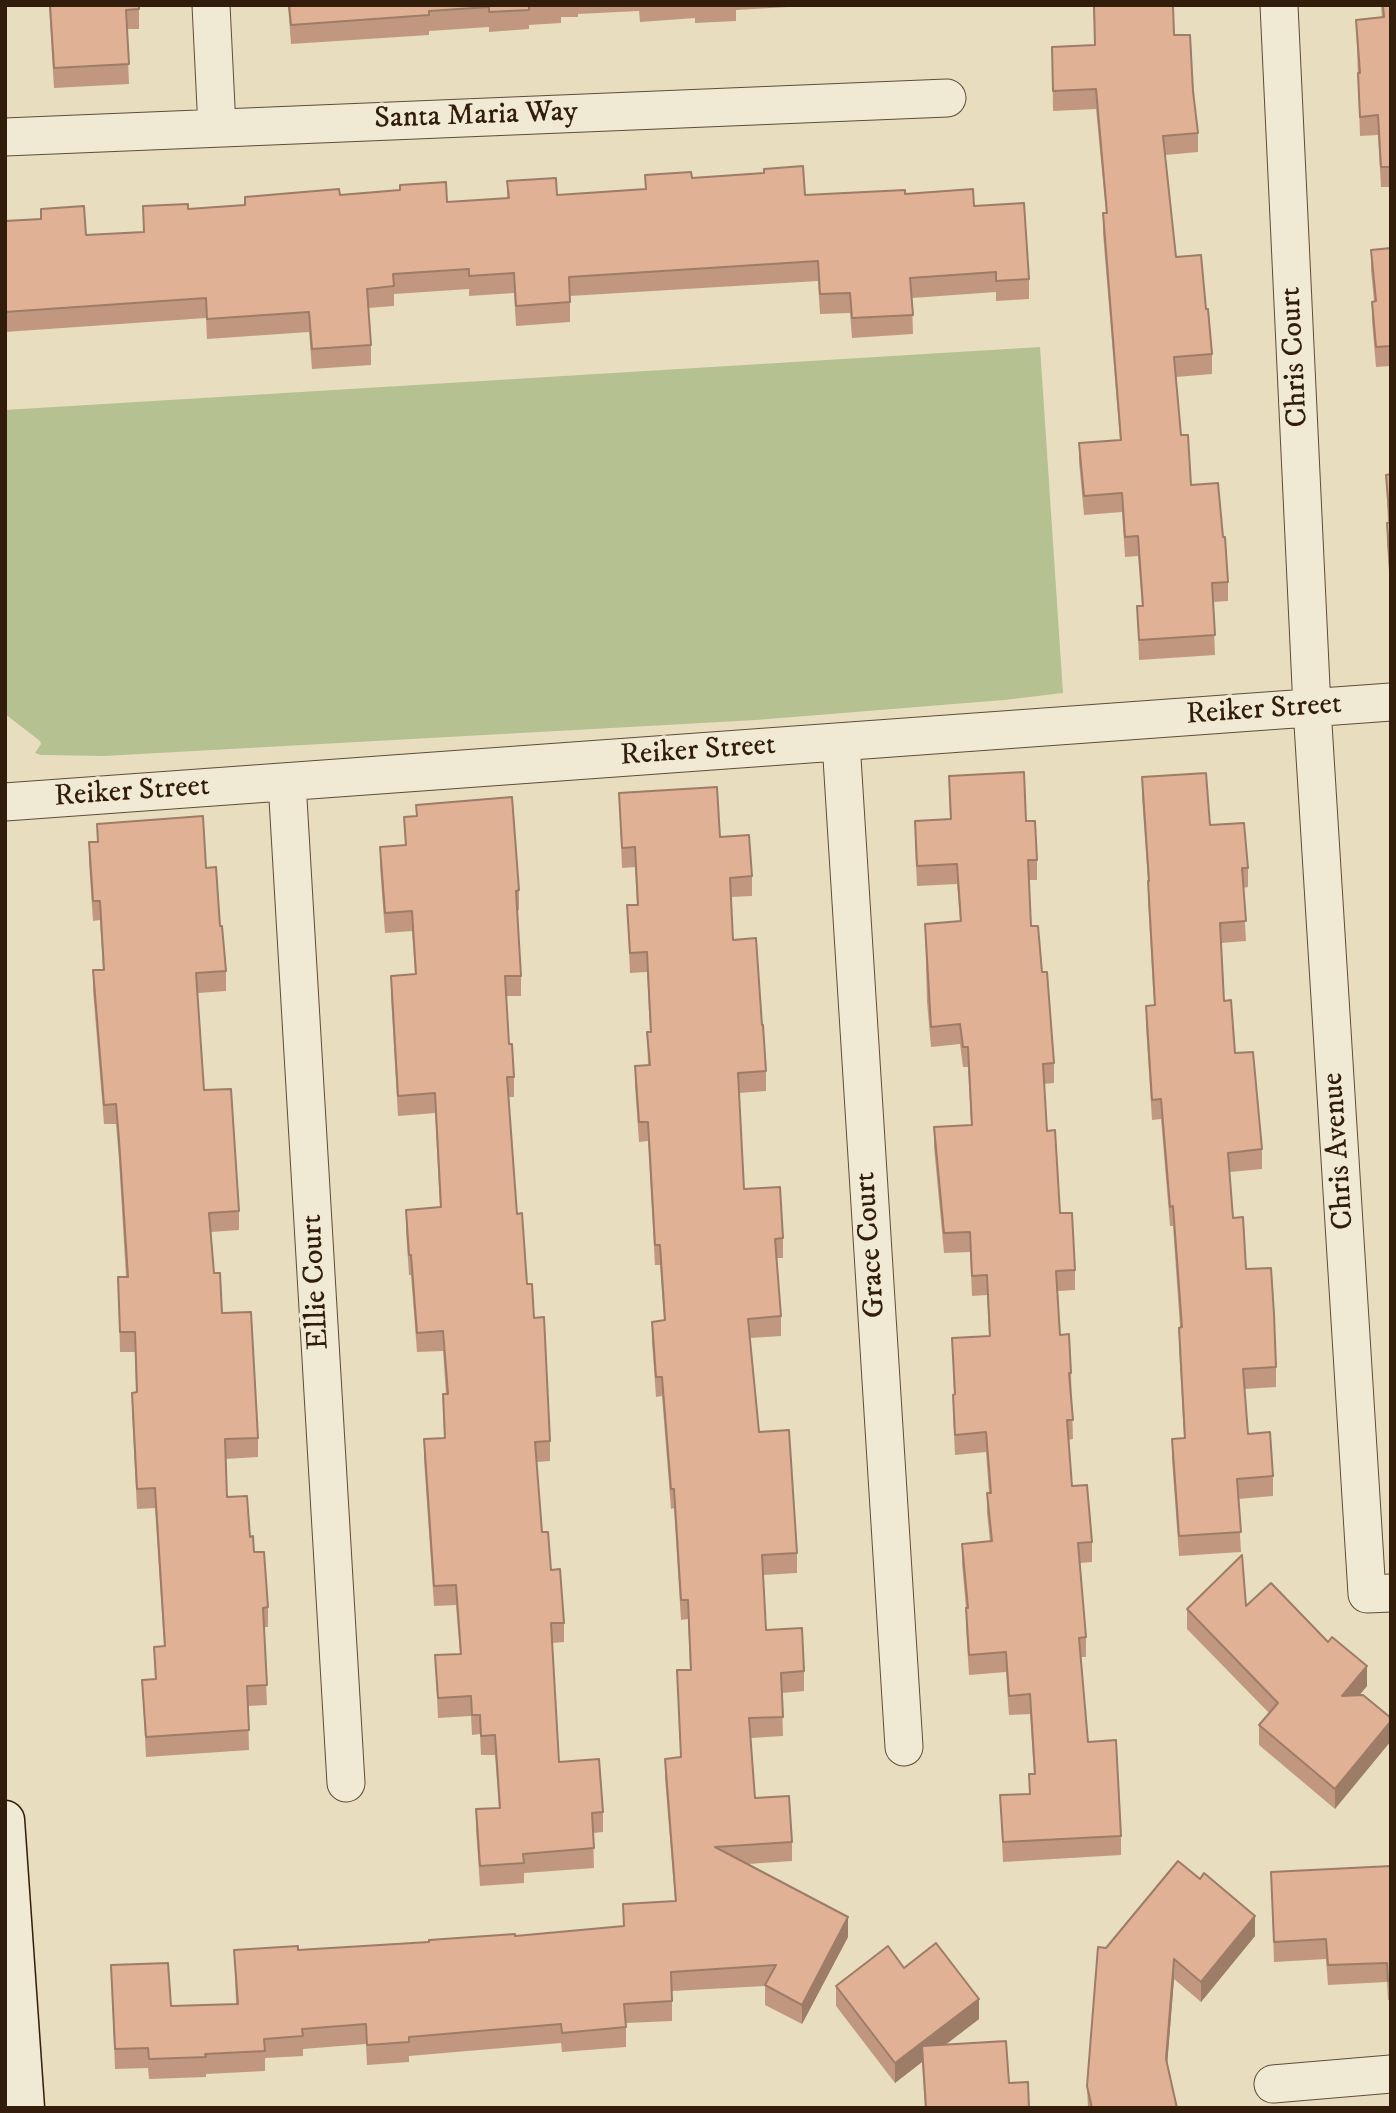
<!DOCTYPE html>
<style>
body{margin:0}
#map{position:relative;width:1396px;height:2113px;overflow:hidden;background:#e8debf;font-family:"IM FELL DW Pica",serif}
canvas{display:block}
.frame{position:absolute;inset:0;border:7px solid #321c0a;pointer-events:none}
</style>
<div id="map">
<canvas width="1396" height="2113"></canvas>
<div class="frame"></div>
</div>
<script>
const context = document.querySelector('canvas').getContext('2d');
context.lineJoin = 'round';
function fill(path, color) { context.fillStyle = color; context.fill(path, 'evenodd'); }
const toPath = rows => new Path2D(rows.map(r => 'M' + r).join(''));
function stroke(path, color, width, dash) { context.strokeStyle = color; context.lineWidth = width; context.lineCap = dash ? 'butt' : 'round'; context.setLineDash(dash || []); context.stroke(path); }
function label(font, color, halo, rows, align = 'center') {
  context.font = font + ' "IM FELL DW Pica",serif'; context.lineWidth = 7; context.setLineDash([]); context.textBaseline = 'middle'; context.strokeStyle = halo; context.fillStyle = color; for (const [text, x, y, turn = 0] of rows) {
    context.save(); context.translate(x, y); context.rotate((+turn || 0) * Math.PI / 180); context.textAlign = isNaN(turn) ? turn : align; if (halo) context.strokeText(text, 0, 0); context.fillText(text, 0, 0); context.restore();
  }
}
fill(toPath([
 [1040,347,1063,693,1004,700,756,720,104,756,41,755,35,753,41,744,40,741,5,714,5,410]
]), '#b6c192');
const street = toPath([
 [211,5,217,128],
 [1279,5,1312,708,1367,1594,1391,1593],
 [5,137,947,98],
 [841,742,904,1747],
 [287,782,346,1783],
 [5,802,1391,702],
 [1273,2084,1391,2074]
]);
const secondary = toPath([
 [5,1820,25,2108]
]);
stroke(street, '#604c37', 39);
stroke(secondary, '#321c0a', 41);
stroke(street, '#f0ead5', 37);
stroke(secondary, '#f0ead5', 38);
fill(toPath([
 [49,5,139,5,139,29,127,29,129,84,54,88],
 [288,5,788,5,788,7,736,10,736,21,695,23,695,18,640,22,639,11,578,14,578,17,561,17,561,23,529,25,529,29,489,32,489,27,429,31,429,35,291,44],
 [1093,5,1173,5,1174,35,1193,91,1198,133,1198,152,1165,155,1176,257,1206,309,1212,354,1212,374,1176,377,1181,435,1191,485,1223,537,1228,582,1228,601,1213,602,1215,655,1139,660,1137,606,1142,606,1138,556,1125,557,1122,512,1084,515,1079,462,1079,443,1120,440,1103,233,1103,213,1106,213,1096,109,1053,111,1052,47,1095,45],
 [1381,5,1391,5,1391,187,1381,187,1378,135,1360,136,1356,20,1382,18],
 [645,175,692,178,805,195,905,194,974,206,1029,279,1029,299,996,301,996,292,912,298,913,334,852,338,850,313,820,314,818,281,570,296,570,322,516,326,514,293,469,296,469,289,394,294,394,306,368,308,371,345,371,365,312,369,309,332,207,339,206,318,5,332,5,221,41,219,41,209,86,235,143,232,143,206,188,209,245,205,245,197,340,195,447,202,507,198,507,181,557,195,645,189],
 [1391,248,1391,366,1376,367,1372,321,1372,302,1374,301,1371,270,1371,250],
 [1391,474,1390,587,1387,543,1387,523,1388,523,1386,475],
 [949,776,1026,821,1037,860,1037,880,1029,880,1031,926,1042,972,1054,1063,1054,1083,1044,1084,1047,1131,1060,1213,1075,1270,1075,1290,1058,1291,1060,1335,1071,1373,1073,1439,1068,1440,1072,1486,1092,1542,1092,1562,1080,1563,1086,1637,1086,1657,1081,1657,1088,1742,1121,1836,1121,1855,1003,1862,1000,1795,1029,1794,1029,1774,1034,1774,1030,1714,1009,1715,1006,1672,969,1675,966,1628,966,1608,962,1564,962,1544,990,1541,987,1513,987,1493,989,1493,986,1452,955,1455,953,1414,953,1395,954,1395,952,1338,989,1336,987,1295,972,1296,970,1252,944,1253,934,1147,934,1127,971,1125,968,1067,963,1067,960,1044,931,1047,927,1002,925,924,960,921,957,884,917,886,915,841,915,821,950,819],
 [1142,777,1210,825,1248,868,1248,887,1243,888,1246,941,1221,943,1224,1001,1235,1053,1262,1149,1262,1169,1230,1172,1233,1218,1246,1269,1276,1367,1276,1387,1245,1389,1248,1434,1273,1476,1273,1496,1238,1499,1241,1552,1179,1556,1172,1459,1172,1439,1184,1438,1179,1347,1179,1328,1180,1327,1173,1226,1170,1226,1161,1119,1152,1120,1146,1026,1146,1006,1154,1005,1148,901,1148,881,1142,797],
 [619,793,720,837,752,876,752,896,731,897,733,940,762,1025,766,1071,766,1091,739,1093,744,1189,783,1238,783,1258,777,1258,781,1316,781,1336,750,1338,759,1432,797,1553,797,1573,763,1575,766,1630,804,1671,804,1691,782,1693,783,1736,751,1738,755,1798,792,1842,792,1861,748,1864,848,1937,802,2024,765,2005,765,1986,672,1991,672,2021,626,2023,626,2047,562,2052,561,2043,409,2056,409,2062,367,2065,366,2044,303,2049,303,2056,265,2058,265,2071,206,2074,206,2077,149,2079,148,2068,115,2069,111,1965,171,2006,236,2004,234,1950,298,1950,515,1936,623,1926,623,1904,675,1901,665,1778,665,1759,681,1757,677,1670,690,1670,688,1619,681,1620,674,1508,671,1509,662,1396,656,1397,652,1342,652,1322,664,1321,660,1265,655,1265,648,1141,639,1142,635,1086,635,1066,648,1065,647,1032,650,1032,647,972,630,973,627,905,637,905,635,867,622,868],
 [416,805,519,890,519,910,517,910,521,976,521,996,506,996,509,1044,514,1077,514,1097,508,1097,517,1214,527,1284,534,1318,550,1441,550,1461,537,1462,542,1532,564,1623,564,1642,552,1643,559,1762,603,1812,603,1832,593,1833,594,1868,524,1873,524,1883,480,1886,476,1829,476,1809,499,1808,495,1755,481,1755,480,1734,472,1735,471,1716,438,1718,435,1655,460,1654,456,1605,434,1606,424,1459,424,1439,444,1438,443,1394,446,1394,443,1351,417,1352,411,1275,409,1275,406,1230,406,1210,440,1207,435,1113,398,1116,391,996,391,976,415,974,412,931,385,933,380,867,380,847,405,845,404,817,416,816],
 [97,824,206,868,220,926,226,971,226,991,198,993,204,1090,239,1211,239,1230,211,1232,214,1273,222,1313,258,1438,258,1457,225,1459,227,1497,250,1537,268,1607,268,1627,264,1627,267,1705,248,1706,249,1750,146,1757,142,1680,155,1679,154,1647,164,1646,155,1508,137,1509,132,1412,132,1393,136,1392,135,1352,120,1352,118,1277,126,1277,119,1160,116,1124,104,1124,93,990,93,970,103,970,100,920,93,921,89,862,89,842,97,842],
 [1246,1606,1367,1686,1359,1695,1335,1809,1259,1745,1259,1725,1269,1713,1187,1629,1187,1609],
 [1391,1866,1391,2000,1388,2000,1387,1982,1328,1985,1326,1959,1274,1962,1271,1872],
 [1200,1879,1255,1936,1201,2002,1174,1979,1167,2064,1177,2108,1088,2108,1087,2086,1106,1948],
 [904,1968,979,2019,945,2045,1009,2083,1029,2108,925,2108,922,2062,895,2083,836,2006,836,1986]
]), '#c1987f');
fill(toPath([
 [1367,1666,1367,1686,1342,1716,1342,1696],
 [1391,1721,1391,1741,1335,1809,1335,1789],
 [1255,1916,1255,1936,1201,2002,1201,1982],
 [848,1917,848,1937,802,2024,802,2005],
 [1174,1959,1174,1979,1166,2079,1166,2059],
 [979,1999,979,2019,923,2062,922,2046,922,2062,895,2083,895,2063]
]), '#9d7c68');
const building = toPath([
 [50,5,139,5,139,9,126,10,129,64,54,68,50,5],
 [289,5,531,5,529,5,529,10,489,12,489,7,429,11,429,15,291,25,289,5],
 [1094,5,1173,5,1174,35,1190,35,1193,91,1198,133,1163,136,1176,257,1201,255,1206,309,1208,309,1212,354,1174,357,1181,435,1188,435,1191,485,1218,483,1223,537,1225,537,1228,582,1212,583,1215,635,1139,640,1137,606,1143,606,1138,536,1125,537,1122,493,1084,496,1079,443,1121,440,1103,213,1107,213,1096,89,1053,91,1052,47,1095,45,1094,5],
 [1383,5,1391,5,1391,167,1381,167,1378,115,1360,117,1358,73,1360,73,1356,20,1384,17,1383,5],
 [803,166,805,195,905,190,905,194,973,189,974,206,1024,203,1029,279,996,281,996,272,910,278,913,315,852,318,850,293,820,294,818,261,569,277,570,302,516,306,514,273,469,276,469,269,393,274,394,286,367,289,371,345,312,349,309,312,207,319,206,298,5,312,5,221,41,219,41,209,84,206,86,235,144,232,143,206,188,204,188,209,245,205,245,197,339,189,340,195,400,190,400,185,446,182,447,202,509,198,507,181,556,178,557,195,646,189,645,175,691,172,692,178,764,173,764,169,803,166],
 [1391,248,1391,346,1376,347,1372,302,1376,301,1371,250,1391,248],
 [1391,474,1391,568,1390,568,1387,523,1390,523,1386,475,1391,474],
 [1024,772,1026,821,1035,821,1037,860,1028,860,1031,926,1038,926,1042,972,1047,972,1054,1063,1043,1064,1047,1131,1055,1130,1060,1213,1072,1213,1075,1270,1056,1271,1060,1335,1069,1334,1071,1373,1069,1373,1073,1420,1067,1420,1072,1486,1087,1485,1092,1542,1078,1543,1086,1637,1079,1638,1088,1742,1116,1740,1121,1836,1003,1842,1000,1795,1030,1794,1029,1774,1035,1774,1030,1694,1009,1696,1006,1652,969,1655,966,1608,968,1608,962,1544,992,1541,987,1493,991,1493,986,1432,955,1435,953,1395,955,1394,952,1338,990,1336,987,1275,972,1276,970,1232,944,1233,934,1127,972,1125,968,1047,963,1047,960,1024,931,1027,925,924,961,921,957,864,917,866,915,821,951,819,949,776,1024,772],
 [1206,773,1210,825,1244,823,1248,868,1242,868,1246,921,1220,923,1224,1001,1231,1000,1235,1053,1253,1052,1262,1149,1228,1153,1233,1218,1243,1217,1246,1269,1271,1268,1274,1314,1276,1367,1243,1369,1248,1434,1270,1432,1273,1476,1237,1479,1241,1532,1179,1536,1172,1439,1185,1438,1179,1328,1182,1327,1173,1206,1170,1207,1161,1099,1152,1100,1146,1006,1155,1005,1148,881,1149,881,1142,777,1206,773],
 [717,787,720,837,749,835,752,876,730,878,733,940,756,938,762,1025,763,1025,766,1071,738,1073,744,1189,780,1187,783,1238,775,1239,781,1316,748,1319,759,1432,789,1430,797,1553,762,1555,766,1630,802,1628,804,1671,781,1673,783,1717,749,1718,755,1798,789,1796,792,1842,715,1847,848,1917,802,2005,765,1985,776,1965,671,1972,672,2001,624,2004,626,2027,562,2033,561,2024,409,2037,409,2042,367,2045,366,2024,302,2029,303,2036,264,2039,265,2051,205,2054,206,2057,149,2059,148,2048,115,2049,111,1965,168,1963,171,2006,238,2004,234,1950,298,1946,298,1950,429,1942,429,1940,515,1934,515,1936,624,1926,623,1904,676,1901,665,1759,681,1757,677,1670,691,1670,688,1600,681,1600,674,1489,671,1489,662,1377,656,1377,652,1322,665,1320,660,1245,655,1245,648,1122,639,1122,635,1066,650,1065,647,1032,651,1032,647,952,630,953,627,905,638,905,635,847,622,848,619,793,717,787],
 [512,797,519,890,516,891,521,976,505,976,509,1044,512,1044,514,1077,507,1077,517,1214,522,1213,527,1284,532,1284,534,1318,544,1317,550,1441,535,1442,542,1532,548,1532,551,1570,560,1569,564,1623,551,1623,559,1762,599,1759,603,1812,592,1813,594,1848,523,1854,524,1863,480,1866,476,1809,500,1808,495,1735,481,1736,480,1715,472,1715,471,1696,438,1698,435,1655,461,1654,456,1585,434,1586,424,1439,445,1438,443,1394,448,1394,443,1331,417,1333,411,1255,409,1255,406,1210,441,1207,435,1093,398,1096,391,976,416,974,412,911,385,913,380,847,406,845,404,817,417,816,416,805,512,797],
 [203,816,206,868,216,867,220,926,222,926,226,971,196,973,204,1090,231,1089,239,1211,209,1213,214,1273,220,1273,222,1313,251,1312,258,1438,225,1439,227,1497,247,1496,250,1537,253,1536,254,1552,264,1552,268,1607,263,1608,267,1685,247,1686,249,1730,146,1737,142,1680,156,1679,154,1647,165,1646,155,1488,137,1489,132,1393,137,1392,135,1332,120,1332,118,1277,128,1277,119,1140,116,1104,104,1105,93,970,104,970,100,901,93,901,89,842,98,842,97,824,203,816],
 [1242,1555,1246,1606,1271,1583,1328,1642,1332,1637,1367,1666,1342,1696,1363,1695,1391,1718,1391,1721,1335,1789,1259,1725,1278,1703,1187,1609,1242,1555],
 [1178,1861,1200,1879,1204,1873,1255,1916,1201,1982,1174,1959,1166,2059,1177,2108,1092,2108,1087,2086,1098,1947,1106,1948,1178,1861],
 [1391,1866,1391,1980,1388,1981,1387,1963,1328,1965,1326,1939,1274,1942,1271,1872,1391,1866],
 [936,1943,979,1999,895,2063,836,1986,888,1946,904,1968,936,1943],
 [1006,2041,1009,2083,1028,2082,1029,2108,926,2108,922,2046,1006,2041]
]);
fill(building, '#e0b194');
stroke(building, '#9d7c68', 2);
label('30px', '#321c0a', '#f0ead5', [
 ["Santa Maria Way",476,117,-2],
 ["Chris Court",1296,357,-93],
 ["Reiker Street",1264,711,-4],
 ["Reiker Street",698,752,-4],
 ["Reiker Street",132,793,-4],
 ["Chris Avenue",1340,1151,-94],
 ["Grace Court",872,1245,-94],
 ["Ellie Court",317,1282,-93]
]);
</script>
